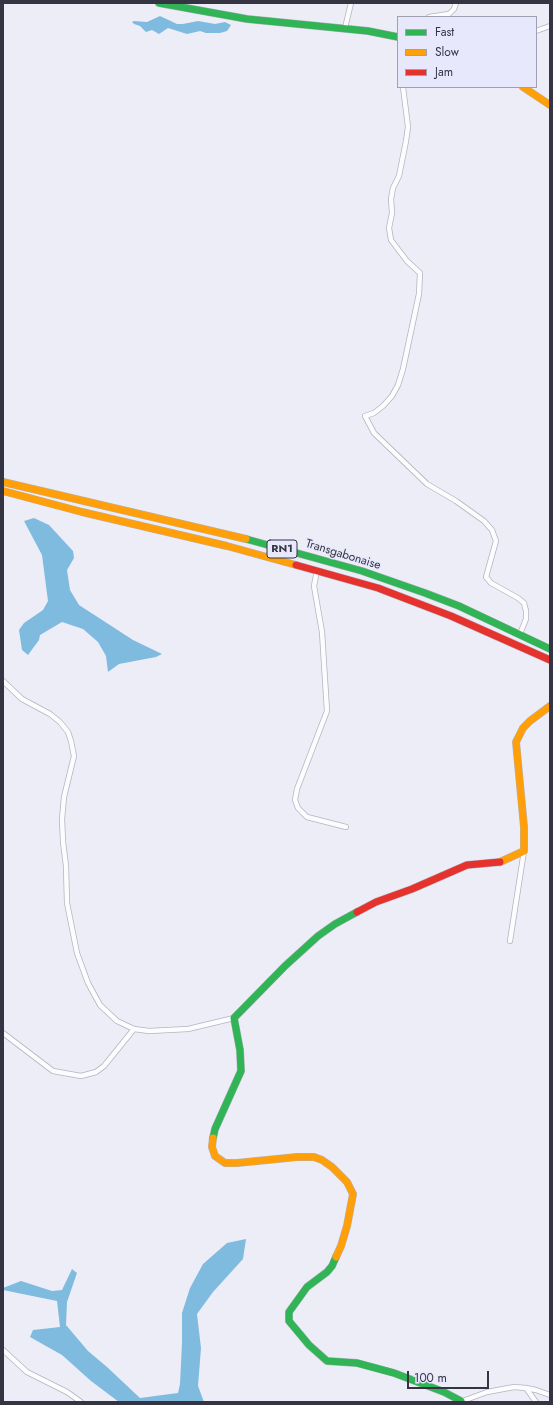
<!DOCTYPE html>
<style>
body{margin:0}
#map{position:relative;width:553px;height:1405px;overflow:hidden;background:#ededf8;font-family:Jost,sans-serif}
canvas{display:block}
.frame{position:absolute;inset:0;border:4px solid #343442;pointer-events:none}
.legend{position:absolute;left:397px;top:16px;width:140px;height:72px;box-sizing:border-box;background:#e8e8fd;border:1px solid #a0a0b2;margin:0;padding:5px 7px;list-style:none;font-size:12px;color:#343442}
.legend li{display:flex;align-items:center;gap:8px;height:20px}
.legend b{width:20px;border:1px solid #a0a0b2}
.scale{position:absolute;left:407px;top:1371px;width:82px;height:18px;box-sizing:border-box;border:2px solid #343442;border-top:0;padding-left:5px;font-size:12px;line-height:14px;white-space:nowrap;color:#343442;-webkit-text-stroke:3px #e8e8fd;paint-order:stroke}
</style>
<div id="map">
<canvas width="553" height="1405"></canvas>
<div class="frame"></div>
<ul class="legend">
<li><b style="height:5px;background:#30b455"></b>Fast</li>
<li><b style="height:5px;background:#ff9f0a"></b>Slow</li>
<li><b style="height:5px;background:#e5322d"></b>Jam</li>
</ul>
<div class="scale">100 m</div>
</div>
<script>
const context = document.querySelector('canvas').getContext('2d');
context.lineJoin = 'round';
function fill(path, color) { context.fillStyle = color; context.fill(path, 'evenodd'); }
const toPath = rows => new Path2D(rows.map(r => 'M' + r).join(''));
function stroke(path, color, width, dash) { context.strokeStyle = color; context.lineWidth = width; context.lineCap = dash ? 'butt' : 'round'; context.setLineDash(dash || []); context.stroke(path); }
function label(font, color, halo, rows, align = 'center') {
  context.font = font + ' Jost,sans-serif'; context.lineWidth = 3; context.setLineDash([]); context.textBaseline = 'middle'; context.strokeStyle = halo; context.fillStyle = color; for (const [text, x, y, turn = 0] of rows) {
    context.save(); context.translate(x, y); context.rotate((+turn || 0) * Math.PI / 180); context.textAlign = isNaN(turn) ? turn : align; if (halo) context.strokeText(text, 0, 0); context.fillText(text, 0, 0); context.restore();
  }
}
fill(toPath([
 [160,16,177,24,183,24,198,21,215,24,225,22,231,25,227,31,220,33,206,33,200,31,187,34,168,28,159,34,152,30,146,32,140,26,134,24,132,22,134,21,147,22],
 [34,518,49,525,73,551,74,558,67,570,70,590,79,605,133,640,162,654,156,657,119,664,108,672,106,656,98,642,83,629,62,622,40,635,39,640,28,655,22,650,19,630,24,623,43,610,48,601,42,555,24,521],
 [246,1239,243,1259,213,1292,197,1314,201,1348,198,1386,204,1402,119,1402,91,1381,62,1355,30,1337,33,1330,60,1327,57,1301,3,1290,3,1288,21,1281,52,1291,62,1290,72,1269,77,1273,67,1302,66,1325,88,1351,107,1367,140,1398,178,1393,180,1384,182,1343,182,1313,190,1288,203,1264,227,1243]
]), '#7fbadf');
const street = toPath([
 [429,17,449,14,454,9,456,3],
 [345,28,351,3],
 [536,31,550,26],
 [403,87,408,127,406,141,399,176,393,188,391,199,392,213,389,228,391,240,407,261,420,273,419,294,403,369,398,385,392,396,383,406,374,413,365,416,374,433,427,484,456,501,484,521,492,530,496,541,486,577,491,583,518,598,524,603,526,611,526,619,520,634],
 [317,570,314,586,322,632,327,711,297,789,295,800,298,808,307,817,346,827],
 [3,681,22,699,50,714,60,722,68,732,71,741,74,756,64,797,62,819,63,842,66,866,67,903,77,953,88,983,100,1005,117,1021,134,1029,149,1031,188,1029,234,1018],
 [510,941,524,851],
 [3,1033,53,1071,81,1076,96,1072,104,1066,134,1029],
 [3,1350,27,1372,67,1392,81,1402],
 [526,1388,536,1402],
 [460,1402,487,1392,514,1387,526,1388,536,1390,550,1395]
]);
const fast = toPath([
 [159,3,247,19,368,31,398,37],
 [246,539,362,571,425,593,459,606,550,649],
 [213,1138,215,1129,241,1071,240,1050,234,1018,285,966,318,936,335,924,357,912],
 [336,1257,332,1266,327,1272,307,1287,289,1312,289,1321,309,1345,327,1361,357,1363,394,1373,444,1392,461,1401]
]);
const slow = toPath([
 [523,87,550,105],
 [3,482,246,539],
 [3,491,82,512,227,546,296,565],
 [500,862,524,851,524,827,516,742,523,728,530,721,550,706],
 [213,1138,212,1147,215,1156,225,1163,237,1163,297,1157,314,1157,322,1160,332,1167,347,1182,353,1194,347,1226,341,1246,336,1257]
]);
const jam = toPath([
 [296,565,378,588,451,616,550,660],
 [357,912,376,902,412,889,467,865,500,862]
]);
stroke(street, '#b3b4bf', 6);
stroke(fast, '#b3b4bf', 8);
stroke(slow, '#b3b4bf', 8);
stroke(jam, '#b3b4bf', 8);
stroke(street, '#fcfcfe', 4.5);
stroke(fast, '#30b455', 7);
stroke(slow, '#ff9f0a', 7);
stroke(jam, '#e5322d', 7);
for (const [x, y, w] of [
 [282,549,30]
]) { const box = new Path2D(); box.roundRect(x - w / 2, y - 9, w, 18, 3); context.fillStyle = '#e8e8fd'; context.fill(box); stroke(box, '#343442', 1); }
label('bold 11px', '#343442', null, [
 ["RN1",282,549]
]);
label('12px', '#343442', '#e8e8fd', [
 ["Transgabonaise",343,555,17]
]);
</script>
